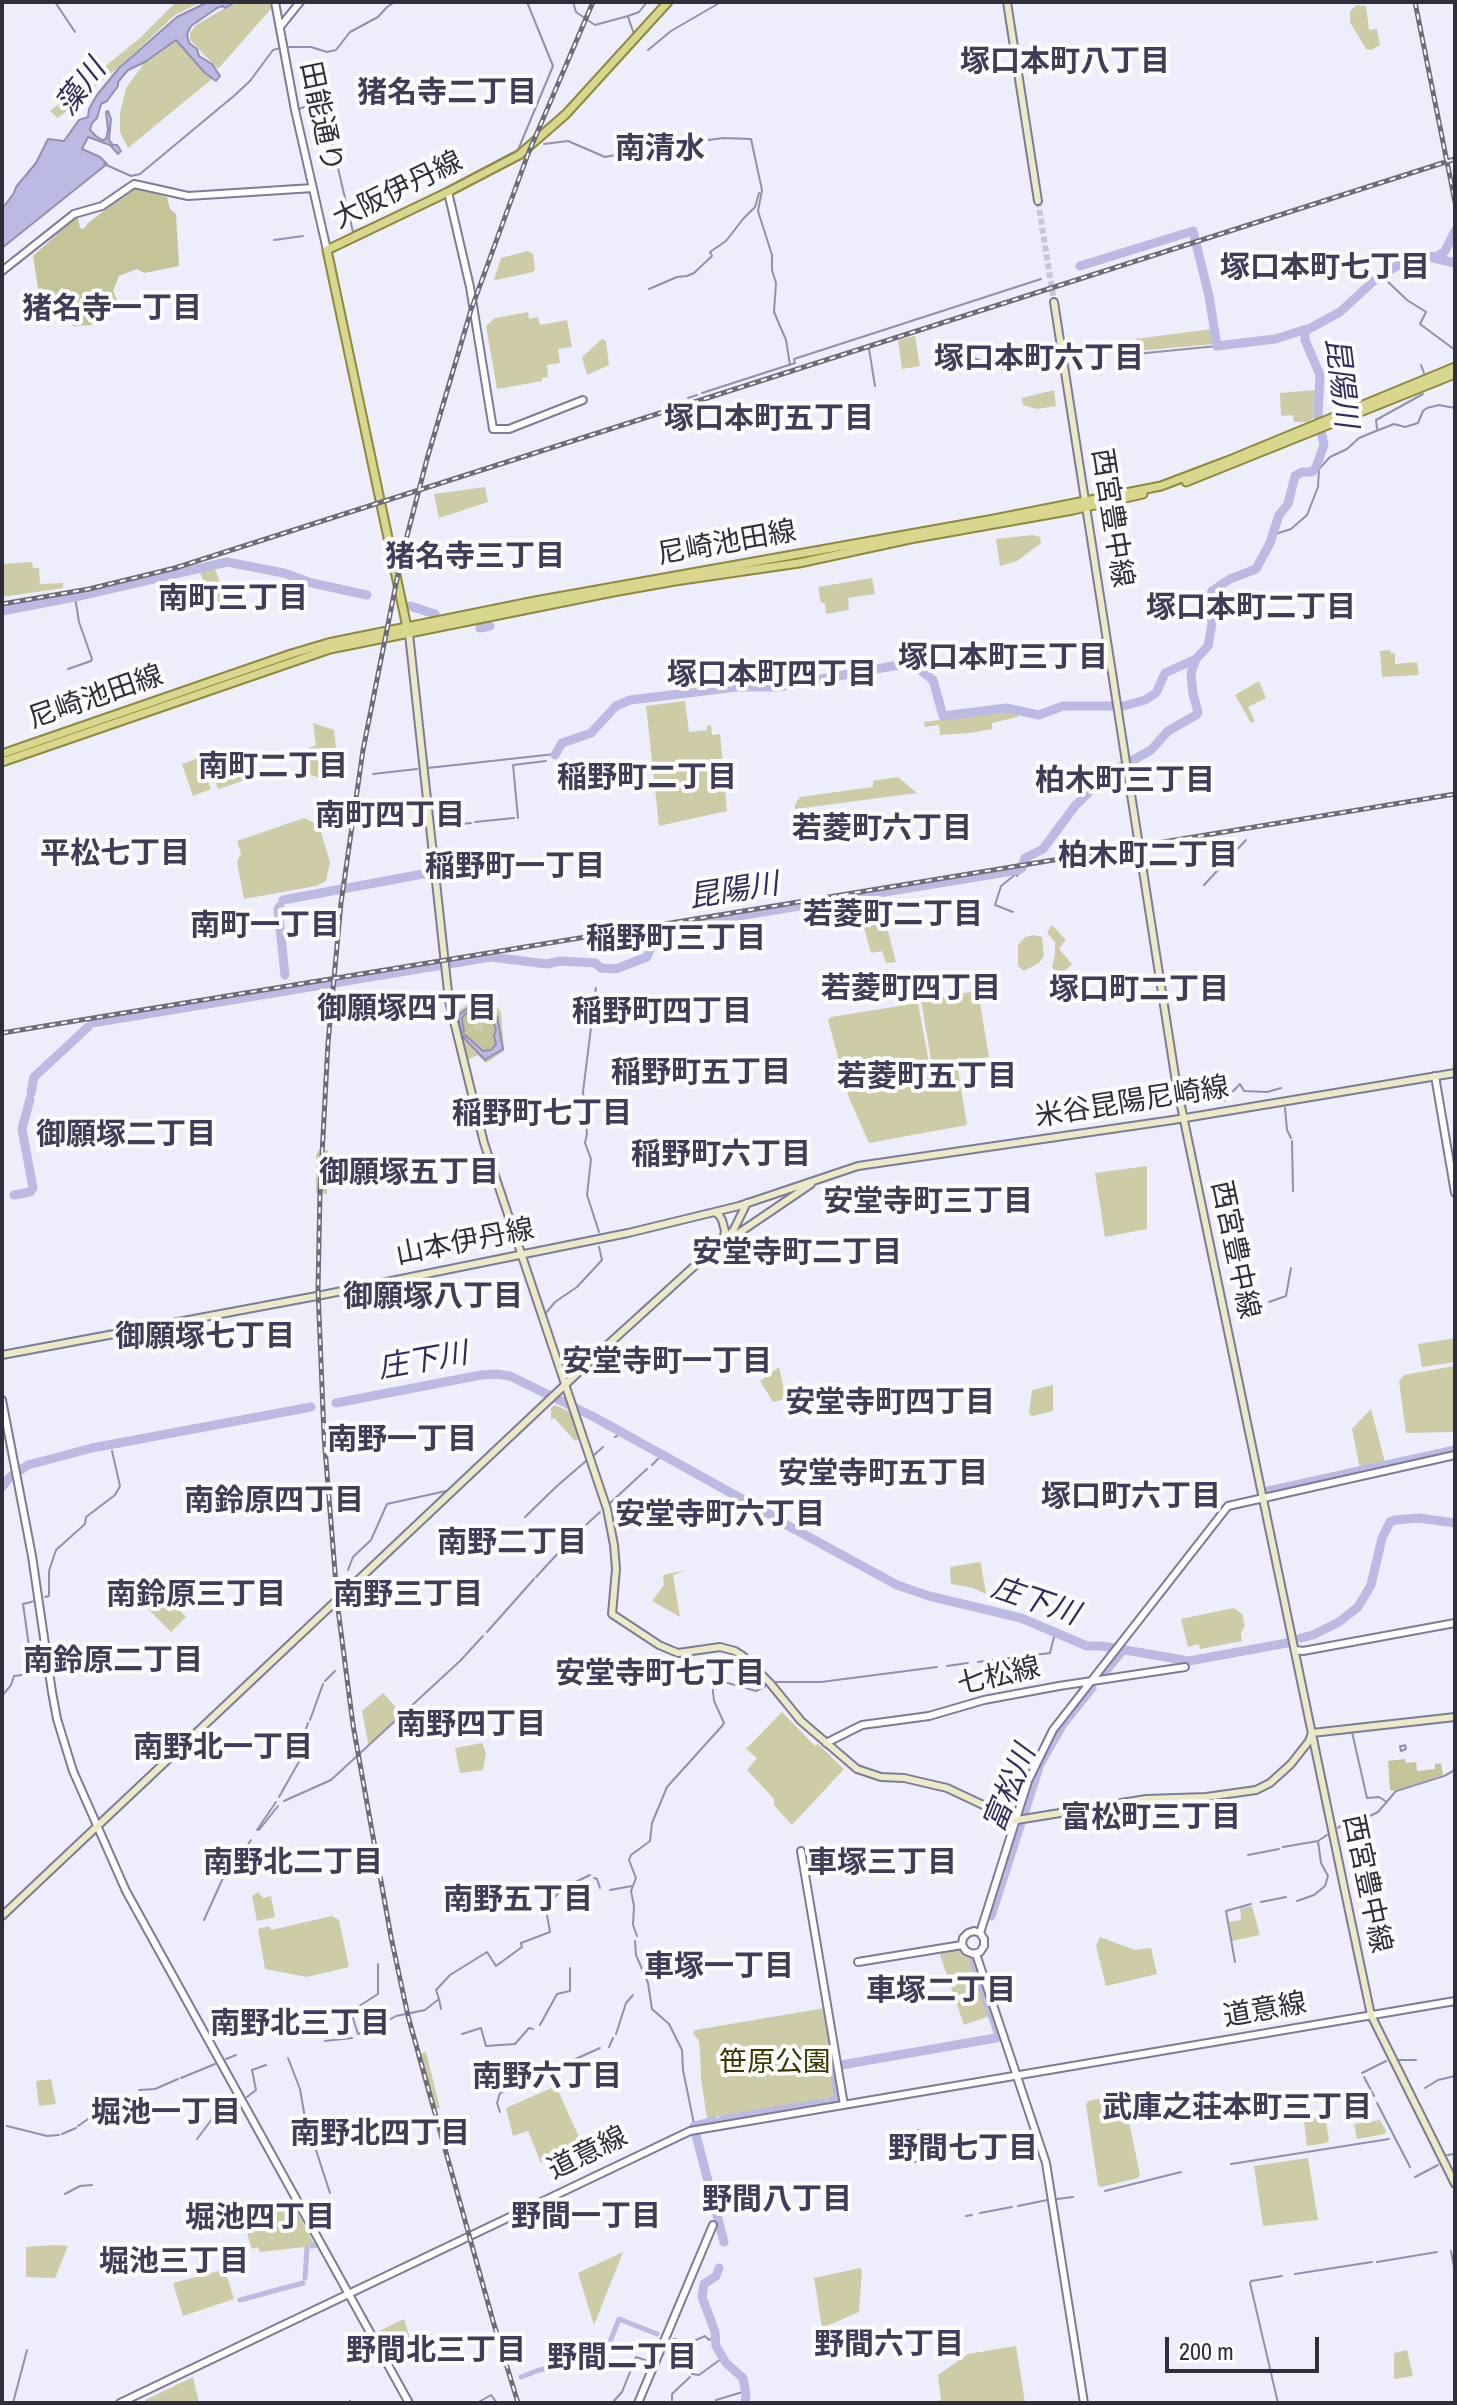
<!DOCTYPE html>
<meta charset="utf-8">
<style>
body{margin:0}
#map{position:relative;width:1457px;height:2405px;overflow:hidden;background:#eeedfb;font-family:"Archivo Narrow",sans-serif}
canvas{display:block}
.frame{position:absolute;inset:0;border:4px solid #2f2e3b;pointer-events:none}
.scale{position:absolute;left:1165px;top:2337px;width:154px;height:36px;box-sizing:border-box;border:4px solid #2f2e3b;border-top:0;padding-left:10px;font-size:24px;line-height:28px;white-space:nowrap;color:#2f2e3b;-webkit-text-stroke:6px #fcfcfc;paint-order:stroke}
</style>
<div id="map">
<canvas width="1457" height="2405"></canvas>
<div class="frame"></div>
<div class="scale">200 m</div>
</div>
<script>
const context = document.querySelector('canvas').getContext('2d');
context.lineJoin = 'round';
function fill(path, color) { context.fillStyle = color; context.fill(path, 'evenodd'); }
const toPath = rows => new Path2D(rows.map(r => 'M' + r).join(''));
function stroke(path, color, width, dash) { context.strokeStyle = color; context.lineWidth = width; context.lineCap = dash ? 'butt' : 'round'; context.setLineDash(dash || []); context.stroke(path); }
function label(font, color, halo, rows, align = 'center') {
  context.font = font + ' "Archivo Narrow","Noto Sans JP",sans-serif'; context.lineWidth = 8; context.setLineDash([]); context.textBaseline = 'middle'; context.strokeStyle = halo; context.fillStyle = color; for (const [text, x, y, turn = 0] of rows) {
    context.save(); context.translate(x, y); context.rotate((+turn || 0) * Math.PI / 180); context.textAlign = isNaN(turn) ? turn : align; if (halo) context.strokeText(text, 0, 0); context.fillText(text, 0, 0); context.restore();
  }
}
fill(toPath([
 [176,2,201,2,175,15,122,64,58,118,50,111,140,38],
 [235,2,277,2,218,69,190,40,190,33,196,25],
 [1357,5,1366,6,1369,30,1377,29,1380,45,1371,50,1366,49,1350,22,1350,11],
 [176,39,192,60,213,78,128,148,120,132,120,113,126,88,145,62],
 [528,251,533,254,535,269,533,272,496,280,494,279,501,258],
 [528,312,529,319,538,317,540,325,567,320,572,347,558,349,560,363,547,365,548,377,542,378,542,381,497,389,486,326,495,318],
 [1212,329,1214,344,1137,351,1135,339],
 [915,336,920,366,902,369,898,340],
 [602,339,606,341,609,365,587,375,582,357],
 [1054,390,1056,406,1037,409,1023,405,1022,398],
 [1316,390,1315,417,1307,422,1294,422,1293,415,1281,416,1280,393],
 [485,487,488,502,439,518,434,494],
 [1033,535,1040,537,1041,543,1017,561,1000,566,996,539],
 [32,562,33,568,39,568,40,584,63,583,63,588,2,597,2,564],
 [215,569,229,606,215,612,200,572],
 [872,578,875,594,848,598,849,610,826,614,825,603,821,603,818,587],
 [1390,650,1391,653,1395,653,1395,664,1417,662,1419,675,1382,677,1380,651],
 [1259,681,1266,698,1248,707,1255,721,1251,723,1235,695],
 [685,701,689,732,707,730,707,726,711,725,712,735,720,734,727,811,659,826,646,706],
 [1011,710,1016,712,1018,717,992,723,992,729,970,733,940,735,939,725,925,727,924,722],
 [313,723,334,730,339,775,337,777,319,778,309,774,300,765,295,753,316,745],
 [235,749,245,780,218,789,208,758],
 [198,758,211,789,193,796,182,764],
 [898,777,917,793,795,809,795,805,800,797,873,787,873,781],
 [304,818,315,823,321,832,330,862,326,881,316,886,244,899,237,862,241,854,237,841],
 [878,898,880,900,896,962,886,963,882,951,871,953,857,903],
 [1052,925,1066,940,1059,949,1072,964,1059,976,1052,967,1055,954,1055,942,1047,933],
 [1034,935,1042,937,1044,956,1039,963,1024,971,1018,966,1018,945,1025,937],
 [978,991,989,1057,932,1066,921,1000],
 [475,1002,496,1006,501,1012,504,1051,486,1063,478,1055,467,1060,457,1012,468,1004],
 [918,1003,930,1068,957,1064,967,1125,869,1143,849,1098,828,1020,831,1017],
 [319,1150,328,1150,327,1194,316,1193,316,1155],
 [1147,1166,1147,1229,1105,1237,1095,1173],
 [1455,1338,1455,1362,1422,1367,1418,1344],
 [1455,1366,1455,1432,1406,1433,1399,1381,1404,1375],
 [779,1367,786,1399,773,1402,760,1381],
 [1053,1385,1053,1411,1032,1416,1029,1414,1032,1390],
 [555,1405,570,1412,579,1438,575,1441,554,1418,551,1420,551,1408],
 [1371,1409,1385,1462,1360,1469,1352,1429],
 [979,1562,981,1564,986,1594,973,1588,951,1584,950,1567],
 [687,1570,673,1575,680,1617,652,1601,664,1585,663,1575],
 [154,1583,186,1617,171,1632,145,1606,151,1599,143,1590,147,1591],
 [1234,1608,1242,1614,1245,1626,1241,1633,1242,1641,1200,1649,1199,1644,1188,1647,1181,1619],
 [383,1693,403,1715,371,1744,368,1743,362,1711],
 [782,1712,815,1746,818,1744,844,1769,792,1825,774,1805,774,1799,747,1770,757,1758,746,1749],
 [482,1743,486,1753,483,1770,460,1773,455,1748],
 [258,1892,263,1898,271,1896,275,1917,257,1921,252,1896],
 [1252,1906,1260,1935,1232,1941,1229,1922,1241,1920,1240,1908],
 [332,1916,339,1920,349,1967,307,1977,265,1969,258,1929,269,1926,271,1930],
 [1100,1937,1135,1950,1151,1948,1157,1974,1106,1986,1096,1946],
 [958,1948,974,1958,993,2015,964,2025,940,1955,942,1952],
 [825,2008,835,2066,832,2069,835,2099,707,2118,701,2079,700,2051,699,2041,693,2033,695,2030],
 [426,2052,440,2108,431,2110,416,2055],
 [51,2079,56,2104,39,2106,36,2081],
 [556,2086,583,2146,541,2163,528,2131,513,2136,506,2108],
 [1121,2095,1124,2097,1140,2175,1138,2178,1101,2187,1098,2185,1086,2105,1088,2101],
 [1325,2116,1329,2140,1326,2143,1307,2146,1304,2120],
 [1380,2120,1386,2131,1385,2134,1357,2139,1354,2124],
 [1308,2158,1318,2220,1263,2226,1254,2166],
 [292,2203,314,2243,313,2246,260,2252,258,2247,252,2249,247,2234,249,2233,246,2216],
 [55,2245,68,2246,55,2278,26,2277,26,2247],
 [623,2252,594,2325,578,2273],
 [860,2268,862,2270,859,2312,822,2328,814,2278],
 [223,2270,225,2270,234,2299,183,2316,173,2283],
 [404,2319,410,2339,381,2348,375,2333],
 [1016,2346,1025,2403,924,2403,941,2400,938,2375,968,2354],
 [1407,2350,1413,2376,1394,2379,1394,2353],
 [193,2377,199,2403,145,2403,145,2400]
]), '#cdcca7');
fill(toPath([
 [134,188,167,197,170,209,176,214,179,266,144,273,137,269,119,276,113,291,119,305,100,309,90,315,92,325,73,326,63,308,42,313,33,256,76,217,78,218,80,228,84,229,88,223],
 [479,1009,490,1014,496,1029,494,1036,496,1045,485,1052,466,1035,474,1030,483,1030,482,1022,474,1023,473,1029,465,1032,463,1025,465,1014],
 [1405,1759,1406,1763,1416,1762,1417,1771,1435,1769,1435,1764,1441,1763,1443,1775,1392,1791,1390,1789,1388,1761]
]), '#c5c499');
const water = toPath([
 [208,2,235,2,225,8,223,6,217,8,191,26,187,34,189,43,197,49,199,56,212,64,220,76,216,81,205,73,176,40,145,62,128,70,118,82,118,86,107,101,101,104,97,118,92,123,90,130,96,136,102,140,106,139,108,130,106,112,108,111,111,119,109,140,113,145,117,145,121,151,118,154,110,145,88,137,82,149,100,157,107,164,2,248,2,209,14,193,16,187,36,163,48,139,64,141,79,120,88,117,89,109,97,95,119,68,177,17,208,2],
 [478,1006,486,1007,497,1016,503,1049,485,1060,462,1036,465,1035,483,1051,491,1050,496,1044,494,1036,496,1029,490,1014,479,1009,468,1011,462,1018,464,1032,461,1033,459,1021,459,1015,466,1009,478,1006]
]);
fill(water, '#bcb9e2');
stroke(water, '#928fb0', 2);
stroke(toPath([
 [55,2,75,32],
 [573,2,576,12,595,25,628,16,639,12,647,2],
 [628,17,634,34],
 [287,47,311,47,327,52,336,50,350,32,378,17,387,7,395,2],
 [648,50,671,31,721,2],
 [299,109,322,100,353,232,414,205,518,150,553,66,527,2],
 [544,144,568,141,605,157,675,144,724,138,751,139,762,190,758,211,772,255,772,270,776,283,774,312,786,340,790,365],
 [104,164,131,176,140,174,235,95,250,81,273,50,281,48],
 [274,240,303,236],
 [1384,278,1407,300,1426,312,1420,324,1455,350],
 [649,289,677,277,687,276,694,273,712,256,710,252,726,241,743,219,755,207,759,193],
 [869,349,875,386],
 [963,354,1008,371],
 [1136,354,1217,346],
 [1421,365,1424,373],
 [702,393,795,363,794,359,1041,279],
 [688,398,697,395],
 [1377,429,1376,420,1423,394],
 [1272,535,1291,529,1307,515,1318,487,1319,469,1330,457,1347,449,1359,438,1371,433,1394,424,1405,427,1418,423,1423,411,1427,408,1439,405,1455,408],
 [68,669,91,661,92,659,79,622,75,597],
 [428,768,555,754],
 [373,774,417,769],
 [518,818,513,765,546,761],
 [475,822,514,818],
 [452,825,471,823],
 [1204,885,1246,840],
 [1013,912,995,905,1001,886,1016,874,1017,876,1022,868],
 [594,1000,596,988],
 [594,1003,583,1092,587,1134,585,1143,591,1159,587,1195,599,1232],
 [1224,1101,1240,1084,1244,1091,1267,1092,1281,1088],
 [1285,1108,1287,1130,1291,1138],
 [1292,1141,1293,1191],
 [1269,1302,1286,1296,1291,1268],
 [546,1313,555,1302,577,1287,602,1260,599,1247],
 [618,1434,620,1433],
 [615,1437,617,1436],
 [112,1445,112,1448],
 [593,1456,603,1447],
 [652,1465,662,1455],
 [610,1503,647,1469],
 [525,1517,557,1486,586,1461],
 [348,1570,353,1557,371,1540,387,1504,446,1491],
 [536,1577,575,1535,600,1512],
 [45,1597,49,1596,49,1571,56,1550,85,1524,86,1517,115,1495,120,1486,112,1451],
 [487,1632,534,1579],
 [978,1662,1050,1653,1055,1633],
 [947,1666,968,1663],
 [325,1681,335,1671],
 [2,1696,11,1685,14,1676,29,1674,29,1646,23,1604,35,1601],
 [310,1720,323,1684],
 [1352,1732,1367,1798,1379,1797,1387,1802],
 [1402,1746,1400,1746,1401,1751,1406,1749,1405,1745,1403,1746],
 [279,1797,305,1751,305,1732,308,1723],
 [284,1801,331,1780,460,1661,483,1636],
 [1338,1828,1345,1822,1364,1819,1378,1812,1396,1791,1444,1776,1455,1770],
 [257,1830,276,1802],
 [259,1830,278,1806],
 [1283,1847,1318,1841],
 [1248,1855,1279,1849],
 [236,1862,251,1840],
 [594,1878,597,1879,600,1888],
 [610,1890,632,1886],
 [1297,1901,1314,1895,1325,1886,1328,1876,1321,1863,1318,1841,1327,1835],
 [1261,1902,1286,1897],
 [204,1920,223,1878,230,1869],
 [637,1936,633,1925,634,1906,631,1891,636,1878,629,1860,631,1855,650,1841,652,1823,667,1787,722,1726,724,1723,714,1701,712,1683,724,1682,756,1691,774,1682,821,1682,937,1667],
 [635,1941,636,1955,648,1983,652,2009,669,2024,682,2050,683,2070,694,2124],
 [1235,1962,1226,1911,1251,1904],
 [439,1999,441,2009],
 [356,2008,378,1994,378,1964],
 [352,2015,358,2034,371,2030,396,2016,425,2010,439,1999,436,1990,450,1975,487,1952,496,1966,522,1947,521,1943,550,1932,547,1915,552,1900,563,1888,590,1875],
 [540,2025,557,1994,570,1991,570,1968],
 [462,2034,481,2028,486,2046,515,2044,529,2028,533,2029],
 [616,2034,626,2003,633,1995],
 [325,2041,352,2038],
 [609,2047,613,2038],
 [288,2058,300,2089,307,2130],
 [226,2059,236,2055],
 [1398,2060,1416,2060],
 [1362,2073,1386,2061],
 [1364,2077,1374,2096],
 [181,2078,215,2064],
 [1425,2088,1438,2080,1455,2076],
 [139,2090,155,2089,178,2079],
 [247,2097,256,2090,252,2070,266,2065],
 [1377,2103,1410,2167],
 [500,2112,497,2103,500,2093,600,2048],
 [7,2126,47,2136,59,2135],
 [78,2126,101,2110],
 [62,2134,76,2128],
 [312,2138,330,2193],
 [197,2139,218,2111,236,2102],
 [301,2142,308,2133],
 [1447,2155,1455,2154],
 [915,2162,926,2159,922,2131,918,2130],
 [1231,2164,1389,2139],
 [1415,2177,1438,2165],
 [1105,2191,1181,2172],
 [65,2194,80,2186,92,2185],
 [1057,2199,1073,2197],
 [1018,2206,1047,2200],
 [980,2213,1012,2207],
 [966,2216,972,2215],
 [1451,2251,1455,2272],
 [1377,2262,1437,2252],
 [1295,2274,1372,2262],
 [670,2341,675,2339,687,2344,705,2336,709,2340,714,2337],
 [692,2374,699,2375,721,2359,724,2360],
 [672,2400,672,2394,690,2377],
 [350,2401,351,2403],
 [13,2403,27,2350],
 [477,2403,491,2395,497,2403],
 [612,2403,622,2392,636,2357,651,2362,659,2341],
 [715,2403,716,2400,746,2391],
 [1278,2403,1250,2283,1251,2281,1282,2276]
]), '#928fb0', 2);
stroke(toPath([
 [312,2246,317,2245],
 [305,2278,307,2248],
 [240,2300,303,2283],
 [521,2377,539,2370,590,2360,610,2342,619,2319,657,2334]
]), '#bcb9e2', 5);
stroke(toPath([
 [1433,258,1455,263],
 [1080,266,1193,231,1209,296,1217,346,1275,339,1307,329],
 [410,606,435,614],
 [2,611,75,597,227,562,284,573,312,583,367,595],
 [480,628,490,626],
 [555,755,562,743,591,733,616,706,630,700,737,687,778,687,904,664,914,665,933,680,943,716,1006,708,1039,715,1063,706,1124,706,1145,700,1156,693,1165,673,1196,659],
 [283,900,428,873],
 [280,906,278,909,285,975],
 [92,1023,491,957,547,964,560,961,595,963,601,968,616,969,647,957,659,929,1019,870,1022,868,1025,858,1043,849,1075,806,1105,776,1151,750,1168,731,1196,715,1198,712,1193,694,1191,673,1196,659,1208,646,1212,624,1210,597,1212,591,1230,579,1256,569,1270,543,1279,515,1288,504,1295,476,1302,472,1312,472,1316,467,1324,445,1318,416,1320,375,1305,340,1305,331,1340,312,1378,277,1409,259,1438,256,1445,251,1455,231],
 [31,1093,34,1077,88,1027],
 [14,1195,30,1192,33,1188,22,1129,30,1099],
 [336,1403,481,1375,496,1374,510,1376,594,1417,771,1515],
 [2,1487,10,1477,28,1465,92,1448,311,1407],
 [1268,1491,1455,1450],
 [783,1523,897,1585,929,1596,1021,1618,1087,1646,1102,1646,1189,1661,1287,1643],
 [1301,1638,1313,1635,1339,1622,1358,1607,1371,1585,1382,1538,1390,1522,1395,1520,1419,1518,1455,1523],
 [1105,1672,1123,1650],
 [991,1916,1040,1764,1063,1724,1092,1688],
 [841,2065,996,2038,999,2035,974,1962],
 [832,2101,838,2099,835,2068],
 [722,2120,823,2103],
 [694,2126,714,2121],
 [696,2135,724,2242],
 [719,2268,716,2276,704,2284,702,2297,715,2332,716,2346,726,2363,743,2378,746,2394,745,2403]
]), '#bcb9e2', 9);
stroke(toPath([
 [1038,201,1054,302]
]), '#c8c7d5', 6, [6, 3]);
const tertiary = toPath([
 [275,2,295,110,327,250],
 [280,27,300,2],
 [448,192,470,287,493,429,509,429,583,400],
 [2,271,74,214,102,206,134,184,188,196,313,188],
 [1435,1076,1455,1193],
 [2,1400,32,1556,52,1692,57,1719,73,1771,126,1891,409,2403],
 [1295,1650,1303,1651,1455,1623],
 [826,1743,862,1725,929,1716,984,1700,1059,1686,1185,1667],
 [801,1851,844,2105],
 [962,1945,966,1951,973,1954,980,1952,984,1946,984,1939,980,1933,1028,1781,1053,1730,1228,1506,1455,1455],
 [962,1945,963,1938,968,1933,974,1931,980,1933],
 [976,1954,1046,2163,1084,2403],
 [858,1962,962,1945],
 [120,2403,690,2131,1455,2001],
 [638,2403,713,2225]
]);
const secondary = toPath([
 [1007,2,1038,201],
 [1054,302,1176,1082,1345,1892,1371,2015,1455,2184],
 [409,634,449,1001,484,1143,607,1509,614,1545,616,1569,612,1614,659,1645,678,1653,720,1647,735,1651,743,1656,770,1683,801,1721,857,1769,881,1777,904,1778,947,1788,998,1812,1001,1825,1017,1820,1146,1799,1206,1797,1256,1790,1270,1783,1291,1764,1309,1741,1312,1733,1455,1717],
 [715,1212,719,1215,722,1220,725,1231,723,1240],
 [724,1243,811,1184],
 [2,1355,322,1295,628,1233,739,1206,858,1166,1173,1120,1455,1073],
 [2,1916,602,1350,733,1231,747,1203]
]);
const primary = toPath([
 [1186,482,1455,374],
 [408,632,327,250,448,192,519,155,566,114,668,2],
 [2,754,291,654,328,643,535,601,994,519,1161,486,1227,461,1455,367],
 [2,762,330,649,613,592,675,581,799,563,910,539,1073,510,1143,494]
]);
stroke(tertiary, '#7d7b99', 10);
stroke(secondary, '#7d7b99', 10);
stroke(primary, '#8d893f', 11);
stroke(tertiary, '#fff', 6);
stroke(secondary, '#eceac6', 6);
stroke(primary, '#d9d68d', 7);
const rail = toPath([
 [1415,2,1455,202],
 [2,604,89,589,175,568,1455,159],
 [2,1033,1455,794],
 [518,2403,493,2321,408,2016,391,1937,353,1725,338,1609,324,1436,318,1289,320,1192,328,1043,341,903,363,750,401,559,427,459,471,310,528,154,593,2]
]);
stroke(rail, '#6d6c79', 5);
stroke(rail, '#fcfcfc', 2, [6]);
label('28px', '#2f2e3b', '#fcfcfc', [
 ["田能通り",320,117,78],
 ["大阪伊丹線",398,191,-26],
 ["西宮豊中線",1111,518,81],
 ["尼崎池田線",727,544,-10],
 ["尼崎池田線",96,698,-19],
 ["米谷昆陽尼崎線",1132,1103,-9],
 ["山本伊丹線",465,1243,-11],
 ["西宮豊中線",1234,1250,78],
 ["七松線",999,1677,-13],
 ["西宮豊中線",1366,1884,78],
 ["道意線",1265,2011,-10],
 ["道意線",588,2154,-26]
]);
label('28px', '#3a3700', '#fcfcfc', [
 ["笹原公園",775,2063]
]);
label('bold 30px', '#3f3d58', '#fcfcfc', [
 ["塚口本町八丁目",1065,63],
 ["猪名寺二丁目",447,94],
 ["南清水",660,150],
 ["塚口本町七丁目",1325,269],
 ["猪名寺一丁目",112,310],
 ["塚口本町六丁目",1039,360],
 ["塚口本町五丁目",769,420],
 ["猪名寺三丁目",475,558],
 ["南町三丁目",233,600],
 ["塚口本町二丁目",1251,609],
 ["塚口本町三丁目",1003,659],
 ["塚口本町四丁目",772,676],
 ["南町二丁目",273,768],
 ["稲野町二丁目",647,779],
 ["柏木町三丁目",1125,782],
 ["南町四丁目",390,817],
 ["若菱町六丁目",882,830],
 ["平松七丁目",115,855],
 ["柏木町二丁目",1148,857],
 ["稲野町一丁目",515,868],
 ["若菱町二丁目",893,916],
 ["南町一丁目",265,927],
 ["稲野町三丁目",676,940],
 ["若菱町四丁目",911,990],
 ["塚口町二丁目",1139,991],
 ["御願塚四丁目",407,1010],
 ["稲野町四丁目",662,1013],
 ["稲野町五丁目",701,1074],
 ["若菱町五丁目",927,1078],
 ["稲野町七丁目",542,1115],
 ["御願塚二丁目",126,1136],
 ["稲野町六丁目",721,1156],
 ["御願塚五丁目",409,1174],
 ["安堂寺町三丁目",928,1203],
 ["安堂寺町二丁目",797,1254],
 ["御願塚八丁目",433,1298],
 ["御願塚七丁目",205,1338],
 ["安堂寺町一丁目",667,1363],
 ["安堂寺町四丁目",890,1404],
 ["南野一丁目",402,1441],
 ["安堂寺町五丁目",883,1475],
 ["塚口町六丁目",1131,1498],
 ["南鈴原四丁目",274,1502],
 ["安堂寺町六丁目",720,1516],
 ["南野二丁目",512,1544],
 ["南鈴原三丁目",196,1596],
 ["南野三丁目",408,1596],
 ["南鈴原二丁目",113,1662],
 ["安堂寺町七丁目",660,1675],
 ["南野四丁目",471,1726],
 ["南野北一丁目",223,1749],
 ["富松町三丁目",1151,1819],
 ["南野北二丁目",293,1864],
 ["車塚三丁目",882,1864],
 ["南野五丁目",518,1901],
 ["車塚一丁目",719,1968],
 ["車塚二丁目",941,1992],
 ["南野北三丁目",300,2025],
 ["南野六丁目",547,2078],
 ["武庫之荘本町三丁目",1237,2109],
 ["堀池一丁目",166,2114],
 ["南野北四丁目",380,2135],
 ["野間七丁目",963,2150],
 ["野間八丁目",777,2201],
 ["野間一丁目",586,2218],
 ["堀池四丁目",260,2219],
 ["堀池三丁目",174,2263],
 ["野間六丁目",889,2346],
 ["野間北三丁目",436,2352],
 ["野間二丁目",622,2359]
]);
label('italic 30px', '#332a5e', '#fcfcfc', [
 ["藻川",82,88,-53],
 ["昆陽川",1340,383,83],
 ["昆陽川",734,892,-9],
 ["庄下川",423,1362,-10],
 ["庄下川",1035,1602,19],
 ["富松川",1011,1789,-68]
]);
</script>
